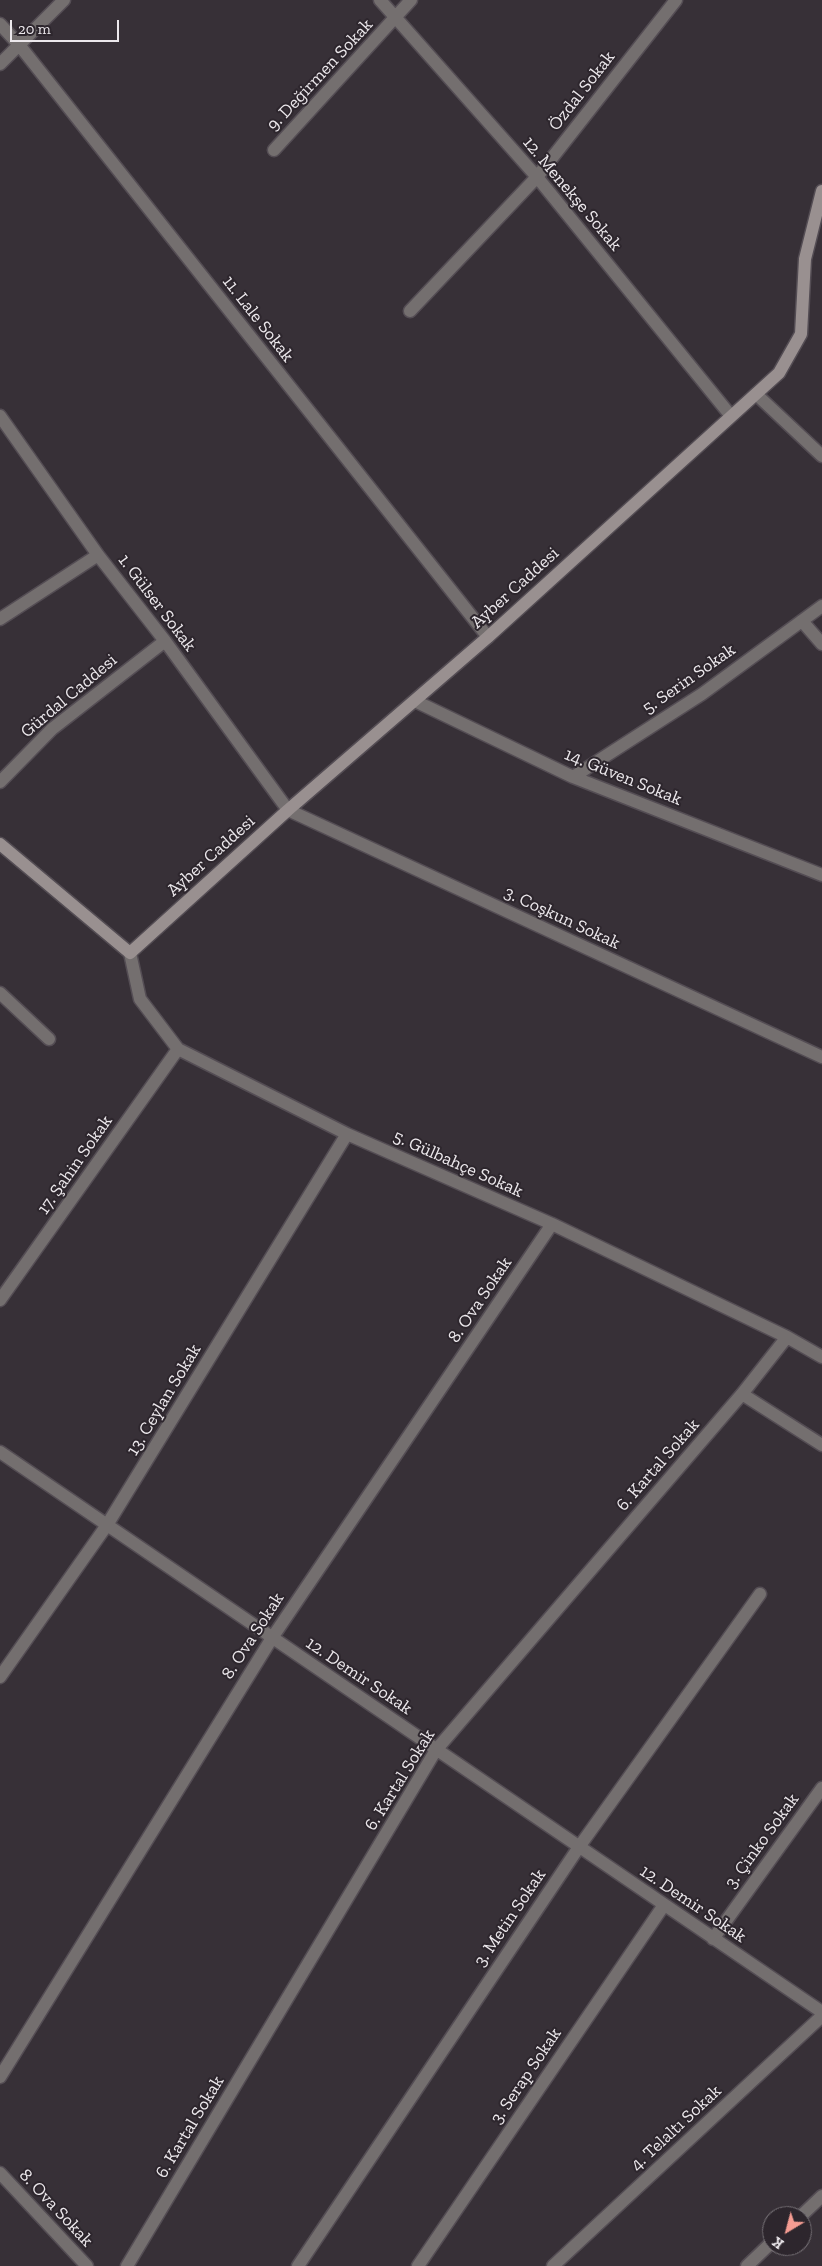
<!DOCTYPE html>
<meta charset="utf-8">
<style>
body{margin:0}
#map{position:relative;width:822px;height:2266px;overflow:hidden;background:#373037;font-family:"Zilla Slab",serif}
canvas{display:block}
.north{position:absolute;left:762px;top:2206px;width:50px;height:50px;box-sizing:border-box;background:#2d262d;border:1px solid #797479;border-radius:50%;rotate:217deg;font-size:14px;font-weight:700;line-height:20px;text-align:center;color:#ece8ec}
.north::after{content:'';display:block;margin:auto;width:18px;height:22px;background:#f59c92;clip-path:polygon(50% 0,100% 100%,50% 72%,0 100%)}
.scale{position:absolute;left:10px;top:20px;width:109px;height:22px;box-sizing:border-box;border:2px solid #ece8ec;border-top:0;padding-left:6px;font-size:15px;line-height:18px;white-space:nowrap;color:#ece8ec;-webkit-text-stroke:4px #2d262d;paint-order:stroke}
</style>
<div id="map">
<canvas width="822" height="2266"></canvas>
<div class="north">K</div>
<div class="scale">20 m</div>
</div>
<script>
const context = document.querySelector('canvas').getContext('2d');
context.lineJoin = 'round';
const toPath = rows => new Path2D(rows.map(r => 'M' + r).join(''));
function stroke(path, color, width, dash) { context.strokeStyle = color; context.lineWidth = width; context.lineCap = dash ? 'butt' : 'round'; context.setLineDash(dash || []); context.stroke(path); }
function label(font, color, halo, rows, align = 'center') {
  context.font = font + ' "Zilla Slab",serif'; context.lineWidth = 4; context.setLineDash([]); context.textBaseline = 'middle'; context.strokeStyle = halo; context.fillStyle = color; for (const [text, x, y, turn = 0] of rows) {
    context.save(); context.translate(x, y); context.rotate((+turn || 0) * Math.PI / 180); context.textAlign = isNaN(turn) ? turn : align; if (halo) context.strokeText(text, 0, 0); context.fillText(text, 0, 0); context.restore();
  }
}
const street = toPath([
 [380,0,537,177,731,416],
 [0,24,20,46,488,637],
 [0,64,64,0],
 [274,150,411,0],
 [410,311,537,177,676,0],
 [756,394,822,456],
 [0,416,98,555,165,641,288,810,822,1057],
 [0,619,98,555],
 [802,621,822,644],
 [415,701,573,777,822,875],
 [573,777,702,694,822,606],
 [0,782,52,729,165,641],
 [130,953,140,999,178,1049,347,1134,552,1224,787,1337,822,1357],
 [0,993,49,1039],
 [0,1300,178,1049],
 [742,1394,822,1445],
 [0,1452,822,2012],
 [0,1677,107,1525,347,1134],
 [713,1939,822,1788],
 [0,2077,272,1638,552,1224],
 [0,2173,87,2266],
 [801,2216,822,2196],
 [127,2266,436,1750,742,1394,787,1337],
 [298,2266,579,1847,760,1594],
 [418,2266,664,1905],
 [553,2266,822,2016],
 [747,2266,772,2242]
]);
const secondary = toPath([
 [0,844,130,953,288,810,488,637,779,373,801,334,805,259,822,191]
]);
stroke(street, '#544d54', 15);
stroke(secondary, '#544d54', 15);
stroke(street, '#746f6f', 12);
stroke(secondary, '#999090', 12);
label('18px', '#ece8ec', '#2d262d', [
 ["9. Değirmen Sokak",320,75,-47],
 ["Özdal Sokak",582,91,-52],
 ["12. Menekşe Sokak",572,194,50],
 ["11. Lale Sokak",258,319,52],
 ["Ayber Caddesi",515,588,-42],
 ["1. Gülser Sokak",157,603,53],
 ["5. Serin Sokak",689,679,-35],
 ["Gürdal Caddesi",69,696,-40],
 ["14. Güven Sokak",623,777,22],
 ["Ayber Caddesi",211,856,-42],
 ["3. Coşkun Sokak",562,918,25],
 ["5. Gülbahçe Sokak",458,1164,24],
 ["17. Şahin Sokak",75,1165,-55],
 ["8. Ova Sokak",480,1300,-56],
 ["13. Ceylan Sokak",164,1400,-59],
 ["6. Kartal Sokak",658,1465,-49],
 ["8. Ova Sokak",253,1636,-57],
 ["12. Demir Sokak",359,1676,34],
 ["6. Kartal Sokak",400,1780,-58],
 ["3. Çinko Sokak",762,1841,-54],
 ["12. Demir Sokak",693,1904,34],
 ["3. Metin Sokak",510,1918,-56],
 ["3. Serap Sokak",526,2076,-56],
 ["6. Kartal Sokak",190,2127,-59],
 ["4. Telaltı Sokak",676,2128,-43],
 ["8. Ova Sokak",56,2208,47]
]);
</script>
